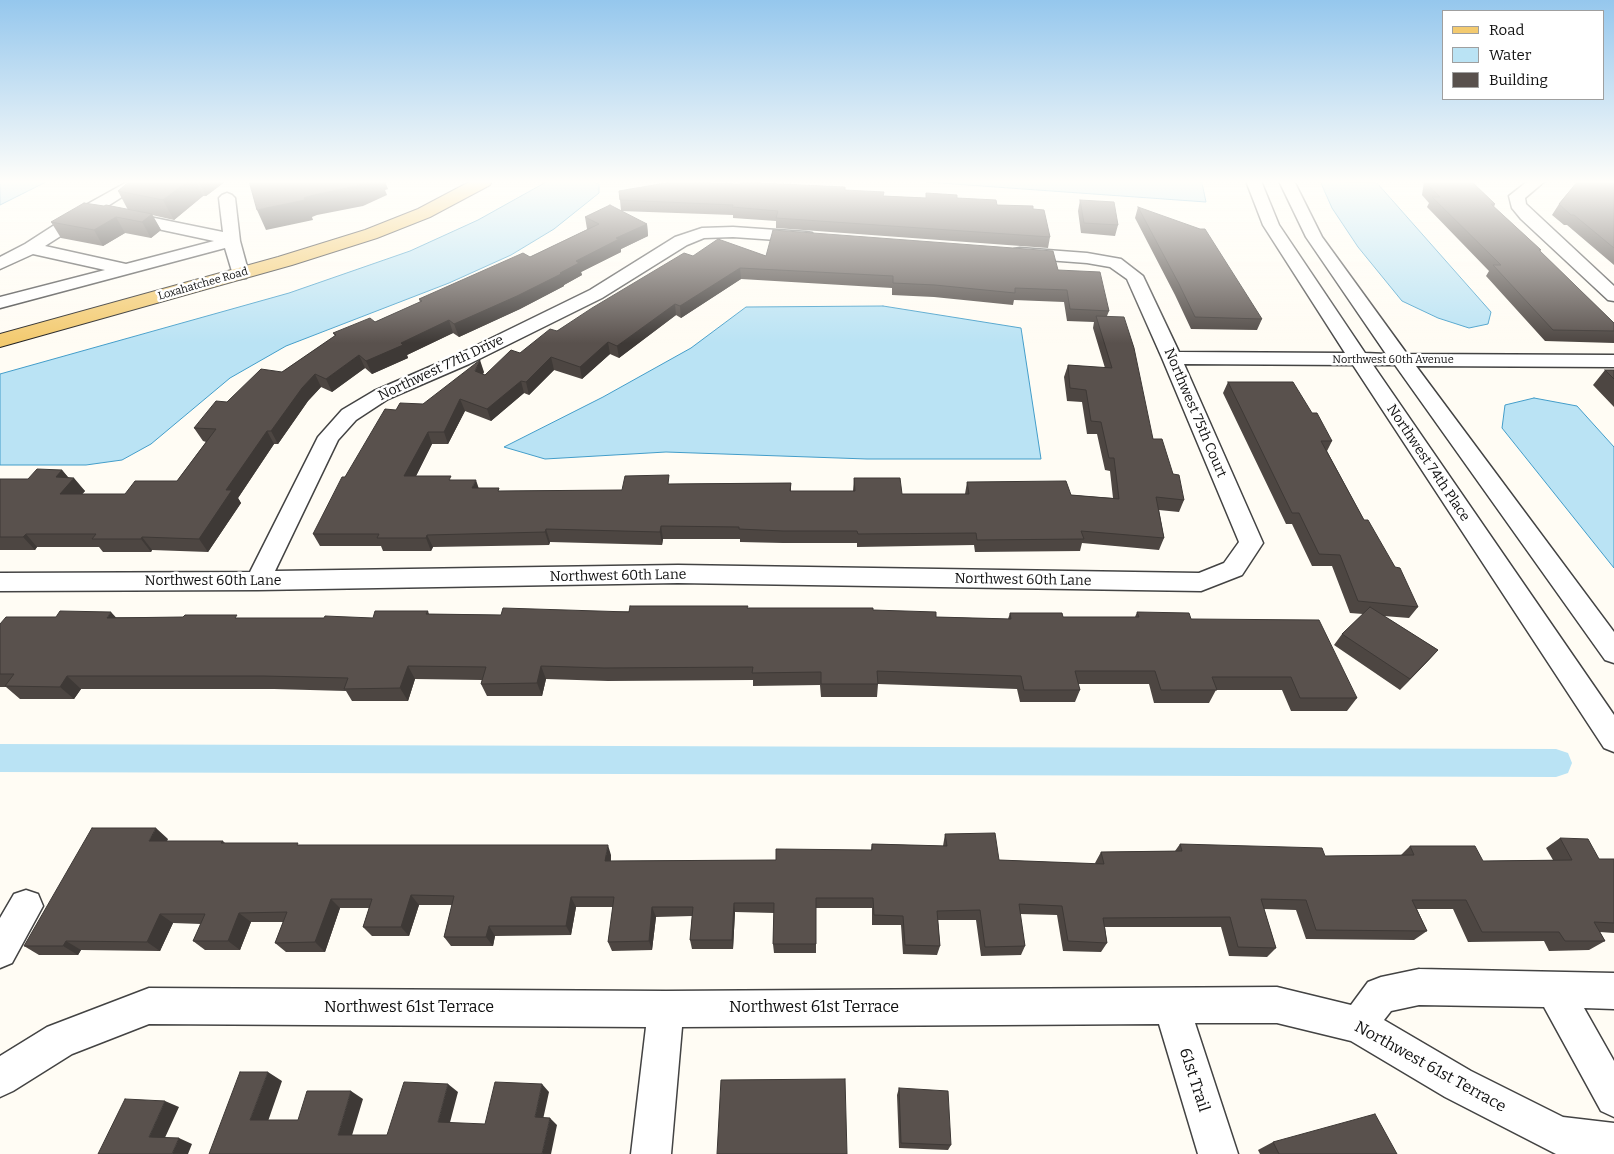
<!DOCTYPE html>
<style>
body{margin:0}
#map{position:relative;width:1614px;height:1154px;overflow:hidden;background:#fffcf4;font-family:Bitter,serif}
canvas{display:block}
.legend{position:absolute;left:1442px;top:10px;width:162px;height:90px;box-sizing:border-box;background:#fff;border:1px solid #9f9f9f;margin:0;padding:6px 9px;list-style:none;font-size:15px;color:#101010}
.legend li{display:flex;align-items:center;gap:10px;height:25px}
.legend b{width:25px;border:1px solid #9f9f9f}
</style>
<div id="map">
<canvas width="1614" height="1154"></canvas>
<ul class="legend">
<li><b style="height:6px;background:#f3ca6f"></b>Road</li>
<li><b style="height:14px;background:#bae3f4"></b>Water</li>
<li><b style="height:14px;background:#59514d"></b>Building</li>
</ul>
</div>
<script>
const context = document.querySelector('canvas').getContext('2d');
context.lineJoin = 'round';
function fill(path, color) { context.fillStyle = color; context.fill(path, 'evenodd'); }
const toPath = rows => new Path2D(rows.map(r => 'M' + r).join(''));
function stroke(path, color, width, dash) { context.strokeStyle = color; context.lineWidth = width; context.lineCap = dash ? 'butt' : 'round'; context.setLineDash(dash || []); context.stroke(path); }
function label(font, color, halo, rows, align = 'center') {
  context.font = font + ' Bitter,serif'; context.lineWidth = 5; context.setLineDash([]); context.textBaseline = 'middle'; context.strokeStyle = halo; context.fillStyle = color; for (const [text, x, y, turn = 0] of rows) {
    context.save(); context.translate(x, y); context.rotate((+turn || 0) * Math.PI / 180); context.textAlign = isNaN(turn) ? turn : align; if (halo) context.strokeText(text, 0, 0); context.fillText(text, 0, 0); context.restore();
  }
}
const water = toPath([
 [0,181,48,181,0,205,0,181],
 [548,181,591,181,599,184,599,193,554,229,511,255,449,283,286,346,230,378,151,444,122,460,86,465,0,465,0,374,289,293,410,251,478,220,548,181],
 [911,181,1199,181,1202,183,1206,202,911,181],
 [1320,181,1377,183,1491,312,1488,324,1469,328,1438,318,1402,301,1358,247,1332,208,1320,181],
 [883,306,1021,328,1041,459,867,459,666,452,545,459,504,447,603,397,691,348,746,307,883,306],
 [1534,398,1577,406,1614,447,1614,568,1502,428,1505,405,1534,398]
]);
fill(water, '#bae3f4');
stroke(water, '#439dc9', 1);
fill(toPath([
 [0,744,1556,749,1568,753,1572,763,1568,773,1556,777,0,772,0,744]
]), '#bae3f4');
const minor = toPath([
 [129,181,147,181,45,246,126,264,214,241,125,222,119,220,117,217,119,214,125,212,223,232,219,198,222,195,227,193,232,195,235,198,240,241,249,274,246,278,240,279,234,278,225,248,0,308,0,297,105,270,33,254,0,269,0,257,25,244,84,206,129,181],
 [1246,181,1261,181,1279,225,1365,353,1386,354,1306,237,1279,181,1294,181,1322,237,1407,354,1614,355,1614,367,1416,366,1614,632,1614,663,1605,660,1395,365,1373,365,1614,715,1614,752,1604,748,1353,365,1184,364,1263,543,1242,575,1201,591,678,583,258,590,0,591,0,573,250,572,318,437,342,410,374,391,455,356,590,290,675,237,702,228,733,227,806,232,812,233,814,237,812,241,806,242,733,237,704,238,687,245,602,298,469,364,388,399,356,420,338,440,275,571,678,565,1199,573,1224,563,1239,542,1162,358,1127,279,1110,267,1087,263,1020,258,1014,257,1012,253,1014,249,1020,248,1087,253,1121,259,1143,276,1179,352,1345,353,1263,225,1246,181],
 [1528,181,1545,181,1525,198,1526,204,1614,286,1614,301,1608,300,1521,219,1512,208,1509,196,1528,181],
 [26,890,38,894,43,906,12,963,0,968,0,918,14,894,26,890],
 [1419,969,1614,973,1614,1009,1584,1008,1614,1061,1614,1117,1601,1111,1544,1007,1419,1005,1391,1011,1384,1020,1471,1071,1563,1117,1614,1123,1614,1154,1556,1154,1445,1097,1351,1041,1277,1023,1195,1023,1238,1154,1198,1154,1159,1024,682,1027,671,1154,631,1154,646,1027,149,1024,72,1054,13,1091,0,1097,0,1056,47,1027,149,988,666,991,1277,987,1351,1005,1368,982,1381,977,1419,969]
]);
const major = toPath([
 [471,181,492,181,490,185,430,217,377,238,292,265,0,347,0,334,278,257,365,230,418,209,471,181]
]);
stroke(minor, '#434343', 3);
stroke(major, '#212121', 2);
fill(minor, '#fff');
fill(major, '#f3ca6f');
fill(toPath([
 [130,181,226,181,206,196,203,196,174,220,152,215,161,230,151,238,125,233,103,246,61,238,51,222,104,206,128,210,118,191],
 [1424,181,1471,181,1495,204,1494,207,1541,250,1540,251,1614,323,1614,343,1545,341,1486,276,1489,271,1427,207,1429,203,1422,195],
 [1575,181,1614,181,1614,265,1567,225,1564,225,1552,215,1559,204,1577,182],
 [685,182,845,190,883,196,926,198,957,198,997,205,1033,209,1050,237,1048,248,776,228,776,221,733,218,733,215,621,211,620,200],
 [1080,200,1118,225,1115,236,1081,233,1078,211],
 [1138,207,1262,319,1257,330,1191,329,1175,295,1135,218],
 [585,217,647,224,648,236,621,249,621,252,581,272,582,275,564,285,564,286,520,309,459,337,453,333,407,355,408,358,372,374,365,368,332,392,321,387,308,401,278,444,274,444,238,498,241,503,208,552,152,550,151,552,103,552,99,547,37,547,35,550,0,550,0,479,28,479,62,470,68,477,85,491,82,494,125,494,177,481,206,442,203,441,194,428,227,402,282,372,335,336,333,333,375,322,420,302,419,299,530,257,588,229,587,229],
 [693,256,766,256,1058,270,1109,311,1107,316,1153,439,1173,474,1184,500,1179,512,1159,510,1164,538,1159,550,1082,543,1080,551,975,552,974,545,857,547,857,543,783,543,740,542,740,539,663,539,662,545,550,542,549,545,433,547,431,551,383,551,381,546,320,546,313,534,345,477,396,410,423,404,484,372,483,374,485,375,557,331],
 [741,279,892,288,892,295,934,297,1013,305,1014,300,1064,302,1067,321,1094,322,1093,328,1105,368,1068,365,1064,377,1067,401,1082,402,1087,434,1097,434,1105,470,1110,471,1113,498,1071,495,967,482,965,494,902,494,854,478,853,491,791,491,791,483,670,484,622,490,500,491,478,488,452,480,416,476,432,444,448,444,465,411,491,421,524,393,529,395,554,370,582,379,610,354,619,358,676,315,681,318],
 [1605,370,1614,370,1614,407,1593,385],
 [1228,382,1312,413,1332,441,1327,451,1364,520,1395,567,1418,607,1409,618,1384,616,1438,650,1428,661,1400,690,1334,645,1342,634,1363,614,1350,613,1332,566,1312,566,1292,524,1286,524,1223,393],
 [748,608,873,610,936,617,1008,619,1010,613,1063,617,1135,617,1137,612,1191,619,1357,698,1347,711,1291,711,1282,690,1216,690,1209,703,1154,703,1149,684,1078,684,1080,690,1075,702,1020,702,1017,689,878,684,877,697,821,697,820,685,753,686,753,680,608,681,546,679,542,696,487,696,481,684,482,680,415,679,408,701,352,701,346,691,274,689,81,689,74,699,20,699,6,687,0,687,0,624,56,617,239,618,373,618,428,611,429,614,501,615],
 [945,834,999,860,1096,864,1095,863,1101,852,1175,851,1180,844,1325,856,1401,855,1410,846,1483,861,1553,860,1546,848,1560,838,1599,859,1614,859,1614,933,1600,932,1605,941,1589,950,1549,951,1544,941,1468,942,1453,909,1417,909,1427,931,1414,940,1306,939,1296,910,1264,909,1276,948,1267,957,1229,956,1221,927,1105,927,1107,943,1101,952,1063,951,1057,915,1020,914,1025,946,1021,955,981,956,976,920,938,920,940,946,937,955,903,954,901,925,872,925,872,908,816,908,816,953,774,953,773,944,774,913,735,912,733,949,692,949,690,940,692,916,656,917,652,950,612,951,608,942,613,907,576,907,571,935,495,936,493,946,451,946,444,937,452,905,419,905,409,936,372,936,363,927,369,908,340,908,325,952,286,952,275,943,283,922,251,922,240,950,205,950,193,941,201,924,173,923,160,951,81,950,78,955,39,955,24,946,168,839,167,841,223,841,225,843,611,855,611,861,776,860,871,850,872,844,943,846],
 [899,1088,951,1145,948,1150,899,1148,897,1095],
 [1273,1142,1397,1154,1260,1154,1258,1150]
]), '#4d4642');
fill(toPath([
 [188,181,196,181,203,196,174,220,163,200],
 [198,181,226,181,206,196],
 [367,181,385,181,388,189,385,190,387,195,363,206,317,215,312,217,313,220,266,230,257,210,309,196],
 [152,214,161,230,151,238,142,222],
 [116,217,125,233,103,246,94,230],
 [647,224,648,236,621,249,621,252,581,272,582,275,564,285,564,286,520,309,459,337,454,324,560,273,576,261,616,238],
 [740,268,741,279,681,318,680,306],
 [675,304,676,315,619,358,617,346],
 [449,320,453,333,407,355,408,358,372,374,366,361,401,343],
 [608,342,610,354,582,379,580,367],
 [359,355,365,368,332,392,326,379],
 [551,357,554,370,529,395,526,382],
 [480,360,484,372,478,383,475,371],
 [315,374,321,387,308,401,278,444,271,431,302,388],
 [521,381,524,393,491,421,487,409],
 [460,399,465,411,448,444,444,432],
 [267,431,274,444,238,498,241,503,208,552,199,539,226,490],
 [428,432,432,444,410,488,404,476],
 [62,470,71,481,74,478,85,491,71,507,60,494,56,477],
 [476,480,480,492,472,488],
 [661,526,663,539,662,545,660,532],
 [546,529,550,542,549,545,545,532],
 [26,534,37,547,35,550,23,537],
 [427,535,433,547,431,551,426,538],
 [142,537,152,550,151,552,141,539],
 [111,612,123,625,107,618],
 [1438,650,1428,661,1400,690,1410,679],
 [408,666,415,679,408,701,400,688],
 [541,666,546,679,542,696,537,683],
 [67,676,81,689,74,699,60,687],
 [156,828,168,839,161,851,149,841],
 [608,845,611,855,609,871,605,861],
 [411,895,419,905,409,936,401,927],
 [571,897,576,907,571,935,566,926],
 [331,899,340,908,325,952,315,942],
 [734,903,735,912,733,949,732,940],
 [652,907,656,917,652,950,649,941],
 [239,913,251,922,240,950,228,941],
 [160,914,173,923,160,951,147,942],
 [489,926,495,936,493,946,486,937],
 [66,941,81,950,78,955,63,946],
 [268,1072,282,1081,266,1127,250,1120],
 [448,1084,458,1092,448,1130,438,1122],
 [542,1084,549,1092,542,1124,535,1117],
 [351,1091,363,1099,350,1142,338,1135],
 [165,1101,179,1107,163,1142,149,1137],
 [550,1118,557,1125,551,1154,542,1154],
 [179,1138,192,1144,188,1154,172,1154]
]), '#3e3936');
const building = toPath([
 [130,181,188,181,163,200,118,191,130,181],
 [249,181,367,181,356,186,309,196,304,198,305,200,257,210,249,181],
 [677,181,684,181,685,182,740,184,741,182,845,187,845,190,884,192,883,196,926,198,926,193,957,195,957,198,996,200,997,205,1033,206,1033,209,1044,210,1050,237,776,218,778,211,732,207,733,205,620,200,619,191,677,181],
 [1428,181,1471,181,1495,204,1491,204,1541,250,1539,250,1614,323,1614,331,1553,330,1493,265,1501,265,1432,197,1440,197,1428,185,1428,181],
 [1578,181,1614,181,1614,248,1574,215,1571,215,1559,204,1578,181],
 [1080,200,1114,202,1118,225,1084,223,1080,200],
 [84,203,104,206,106,205,152,214,142,222,116,217,94,230,51,222,84,203],
 [610,205,647,224,616,238,619,239,576,261,579,263,560,273,561,274,517,296,454,324,449,320,401,343,403,345,366,361,359,355,326,379,315,374,302,388,271,431,267,431,226,490,232,490,199,539,142,537,141,539,92,539,96,534,26,534,23,537,0,537,0,479,28,479,37,469,62,470,56,477,74,478,60,494,125,494,135,481,177,481,216,429,194,428,216,401,227,402,261,369,282,372,336,335,333,333,370,318,375,322,422,301,419,299,523,253,530,257,599,224,585,217,610,205],
 [1138,207,1200,229,1205,229,1262,319,1195,317,1179,284,1138,207],
 [773,230,1053,251,1058,270,1100,272,1109,311,1070,309,1067,290,1015,288,1015,293,935,285,893,283,893,276,740,268,680,306,675,304,617,346,608,342,580,367,551,357,526,382,521,381,487,409,460,399,444,432,428,432,404,476,451,476,449,480,476,480,472,488,499,488,498,491,622,490,625,476,669,475,668,484,791,483,790,491,855,491,854,478,900,478,902,494,969,494,967,482,1066,481,1071,495,1119,499,1114,458,1109,458,1101,422,1091,421,1086,390,1070,388,1068,365,1112,368,1096,316,1124,317,1134,348,1153,439,1162,439,1173,474,1179,475,1184,500,1156,497,1164,538,1081,531,1084,539,977,540,976,533,858,534,857,531,783,531,739,529,739,527,661,526,660,532,546,529,545,532,427,535,426,538,377,538,379,534,313,534,342,477,345,477,385,409,396,410,400,403,423,404,480,360,475,371,485,375,511,350,520,353,550,329,557,331,592,308,684,253,693,256,718,239,766,256,773,230],
 [1605,370,1614,370,1614,379,1605,370],
 [1228,382,1293,382,1312,413,1317,413,1332,441,1321,441,1364,520,1368,520,1395,567,1400,568,1418,607,1358,601,1340,555,1319,554,1299,513,1292,513,1228,382],
 [630,606,748,606,747,608,873,608,873,610,936,612,936,617,1011,619,1010,613,1062,613,1063,617,1139,617,1137,612,1189,613,1191,619,1319,620,1357,698,1300,698,1291,677,1212,677,1217,690,1161,690,1155,671,1075,671,1080,690,1024,690,1021,676,877,671,878,684,821,684,821,672,752,673,753,667,604,668,541,666,537,683,481,684,486,667,408,666,400,688,344,689,348,678,264,676,67,676,60,687,5,686,14,674,0,674,0,624,6,617,56,617,60,611,111,612,107,618,183,617,185,615,237,615,235,618,324,618,325,616,373,618,375,611,428,611,426,614,501,615,503,608,629,612,630,606],
 [1370,607,1438,650,1410,679,1342,634,1370,607],
 [92,828,156,828,149,841,223,841,221,843,298,843,297,845,608,845,605,861,776,860,776,849,872,850,872,844,947,846,945,834,995,833,999,860,1104,864,1101,852,1182,851,1180,844,1322,848,1325,856,1414,855,1410,846,1475,846,1483,861,1572,860,1560,838,1588,839,1599,859,1614,859,1614,923,1594,922,1605,941,1565,941,1559,932,1482,932,1466,900,1412,900,1427,931,1316,930,1306,900,1261,899,1276,948,1238,947,1230,917,1103,918,1107,943,1068,941,1062,906,1019,904,1025,946,985,947,980,910,937,911,940,946,905,945,903,916,874,915,873,898,816,898,816,944,773,944,774,903,734,903,732,940,690,940,693,907,652,907,649,941,608,942,614,897,571,897,566,926,489,926,486,937,444,937,454,896,411,895,401,927,363,927,372,899,331,899,315,942,275,943,287,912,239,913,228,941,193,941,205,914,160,914,147,942,66,941,63,946,24,946,92,828],
 [240,1072,268,1072,250,1120,298,1120,307,1091,351,1091,338,1135,387,1135,404,1082,448,1084,438,1122,485,1124,495,1082,542,1084,535,1117,550,1118,542,1154,209,1154,240,1072],
 [845,1079,847,1154,717,1154,721,1080,845,1079],
 [899,1088,948,1091,951,1145,901,1143,899,1088],
 [125,1099,165,1101,149,1137,179,1138,172,1154,98,1154,125,1099],
 [1375,1114,1397,1154,1279,1154,1273,1142,1375,1114]
]);
fill(building, '#59514d');
stroke(building, '#3e3936', 1);
const sky = context.createLinearGradient(0, 0, 0, 343);
sky.addColorStop(0, '#95c7ed');
sky.addColorStop(0.53, '#fffefa');
sky.addColorStop(1, '#fffefa00');
context.fillStyle = sky;
context.fillRect(0, 0, 1614, 343);
label('11px', '#101010', '#fff', [
 ["Loxahatchee Road",203,284,-16],
 ["Northwest 60th Avenue",1393,360]
]);
label('14px', '#101010', '#fff', [
 ["Northwest 77th Drive",441,368,-25],
 ["Northwest 75th Court",1195,413,67],
 ["Northwest 74th Place",1428,463,56],
 ["Northwest 60th Lane",618,576,-1],
 ["Northwest 60th Lane",1023,580,1],
 ["Northwest 60th Lane",213,581]
]);
label('16px', '#101010', '#fff', [
 ["Northwest 61st Terrace",409,1008],
 ["Northwest 61st Terrace",814,1008],
 ["Northwest 61st Terrace",1430,1067,29],
 ["61st Trail",1194,1080,72]
]);
</script>
